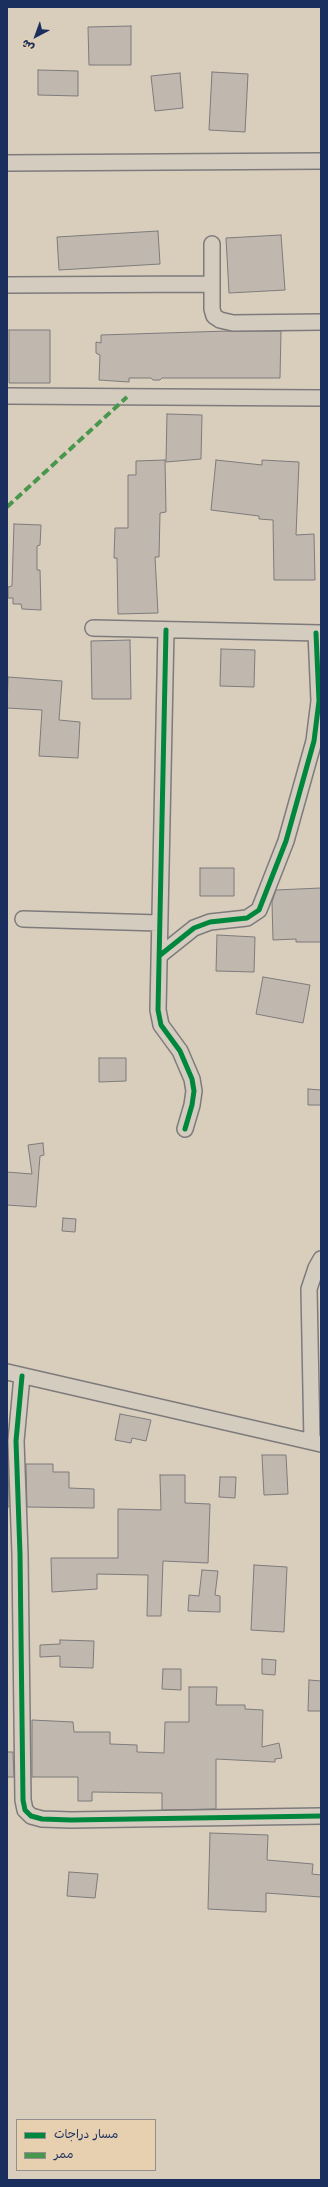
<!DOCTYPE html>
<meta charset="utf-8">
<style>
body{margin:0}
#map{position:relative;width:328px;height:2187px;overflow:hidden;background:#d9cdbc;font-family:"Comic Neue","Playpen Sans Arabic",sans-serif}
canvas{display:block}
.frame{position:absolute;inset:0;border:8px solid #1b2f5e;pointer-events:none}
.legend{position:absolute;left:16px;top:2119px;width:140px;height:52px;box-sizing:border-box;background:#e6d0af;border:1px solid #95908f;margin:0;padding:5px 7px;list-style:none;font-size:12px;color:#1b2f5e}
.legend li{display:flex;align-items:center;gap:8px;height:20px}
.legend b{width:20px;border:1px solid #95908f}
.north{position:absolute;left:16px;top:16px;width:40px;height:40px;-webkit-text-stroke:3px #e6d0af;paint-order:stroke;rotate:221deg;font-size:11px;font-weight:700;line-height:16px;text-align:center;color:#1b2f5e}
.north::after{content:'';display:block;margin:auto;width:14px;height:18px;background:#1b2f5e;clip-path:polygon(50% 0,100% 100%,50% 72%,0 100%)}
</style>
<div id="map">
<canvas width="328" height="2187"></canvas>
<div class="frame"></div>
<ul class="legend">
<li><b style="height:5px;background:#00873e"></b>مسار دراجات</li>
<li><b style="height:5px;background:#49964d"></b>ممر</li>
</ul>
<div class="north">ش</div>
</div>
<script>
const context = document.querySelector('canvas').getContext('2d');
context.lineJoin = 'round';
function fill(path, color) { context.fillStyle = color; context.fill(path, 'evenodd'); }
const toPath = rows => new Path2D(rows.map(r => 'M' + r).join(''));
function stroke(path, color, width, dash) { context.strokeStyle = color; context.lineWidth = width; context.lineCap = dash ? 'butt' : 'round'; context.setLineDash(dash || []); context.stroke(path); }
const building = toPath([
 [131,26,131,65,89,65,88,27,131,26],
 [38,70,78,71,78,96,38,95,38,70],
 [212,72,248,74,245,132,209,130,212,72],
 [180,73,183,108,155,111,151,76,180,73],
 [158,231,160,264,59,270,57,237,158,231],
 [281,235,285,290,229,293,226,238,281,235],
 [9,330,50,330,50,383,9,383,9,330],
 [228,331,281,331,280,378,162,378,160,380,153,380,151,378,129,378,129,382,99,380,100,355,96,353,96,342,101,343,101,335,228,331],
 [167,414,202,415,201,459,166,462,167,414],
 [165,460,166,512,160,513,159,557,155,557,158,613,118,614,117,558,114,558,115,528,128,528,128,475,136,475,136,461,165,460],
 [216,460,262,465,262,460,299,462,296,535,314,534,315,580,274,580,273,520,259,519,259,516,211,510,216,460],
 [14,524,41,525,40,545,37,546,37,570,40,570,41,610,22,609,21,604,13,604,13,598,8,598,8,587,12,586,14,524],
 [130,640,131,699,92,699,91,641,130,640],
 [221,649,255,650,254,687,220,686,221,649],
 [8,677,62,681,59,720,80,722,78,758,39,756,42,710,7,708,8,677],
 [200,868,234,868,234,896,200,896,200,868],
 [321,888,321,942,296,942,296,939,273,940,272,902,276,890,321,888],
 [217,935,255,937,254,972,216,971,217,935],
 [263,977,310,985,303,1023,256,1014,263,977],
 [99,1058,126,1058,126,1081,99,1082,99,1058],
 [308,1089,321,1090,321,1105,308,1105,308,1089],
 [43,1143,44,1155,40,1156,36,1207,7,1205,7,1172,32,1174,28,1145,43,1143],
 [63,1218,76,1219,75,1232,62,1231,63,1218],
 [120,1414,151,1420,146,1441,132,1438,131,1443,115,1440,120,1414],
 [262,1455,286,1455,288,1494,264,1495,262,1455],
 [7,1463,8,1463,9,1507,7,1507,7,1463],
 [26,1464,53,1464,53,1472,69,1472,69,1488,94,1489,94,1508,27,1507,26,1464],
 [160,1475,185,1475,185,1503,210,1504,208,1563,163,1561,161,1616,147,1616,148,1575,97,1574,97,1589,52,1592,51,1558,118,1558,118,1509,161,1510,160,1475],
 [220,1477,236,1477,235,1498,219,1497,220,1477],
 [254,1565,287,1567,284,1632,251,1630,254,1565],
 [202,1570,218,1571,215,1595,220,1596,220,1612,188,1611,189,1595,199,1596,202,1570],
 [60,1640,94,1641,93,1668,60,1667,60,1656,40,1657,40,1645,60,1644,60,1640],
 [262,1659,276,1660,275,1675,262,1674,262,1659],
 [163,1669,181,1669,181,1690,162,1689,163,1669],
 [309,1680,321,1681,321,1711,308,1711,309,1680],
 [189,1687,217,1687,216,1705,245,1705,245,1709,263,1710,262,1747,279,1743,282,1758,275,1759,275,1762,216,1759,216,1809,162,1810,162,1793,92,1792,92,1801,78,1801,78,1777,32,1777,32,1720,73,1722,74,1732,110,1732,110,1744,137,1745,137,1752,164,1753,165,1722,189,1722,189,1687],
 [7,1752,13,1752,14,1777,7,1777,7,1752],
 [210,1833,268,1835,267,1860,313,1864,312,1874,321,1875,321,1897,266,1893,266,1912,208,1909,210,1833],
 [69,1872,98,1874,95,1898,67,1896,69,1872]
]);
fill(building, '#c0b8ae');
stroke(building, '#7d7b7c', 1);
const street = toPath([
 [7,163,321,161],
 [212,244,212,309,214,316,220,320,233,323,321,322],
 [7,285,212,284],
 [7,396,321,398],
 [93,628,321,633],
 [166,630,158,1010,161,1025,180,1051,192,1079,194,1091,192,1105,185,1129],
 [23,919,159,923],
 [159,956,194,928,210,922,247,918,259,910,286,841,314,741,319,701,316,633],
 [7,1372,321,1444],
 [22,1376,16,1441,20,1554,23,1800,25,1810,31,1816,42,1819,71,1820,321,1816],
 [312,1442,309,1289,316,1268,321,1259]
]);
stroke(street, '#7d7b7c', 18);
stroke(street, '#d5ccc0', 15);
stroke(toPath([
 [7,507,127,397]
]), '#49964d', 4, [8, 4]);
stroke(toPath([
 [166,630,158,1010,161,1025,180,1051,192,1079,194,1091,192,1105,185,1129],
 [159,956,194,928,210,922,247,918,259,910,286,841,314,741,319,701,316,633],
 [22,1376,16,1441,20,1554,23,1800,25,1810,31,1816,42,1819,71,1820,321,1816]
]), '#00873e', 5);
</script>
